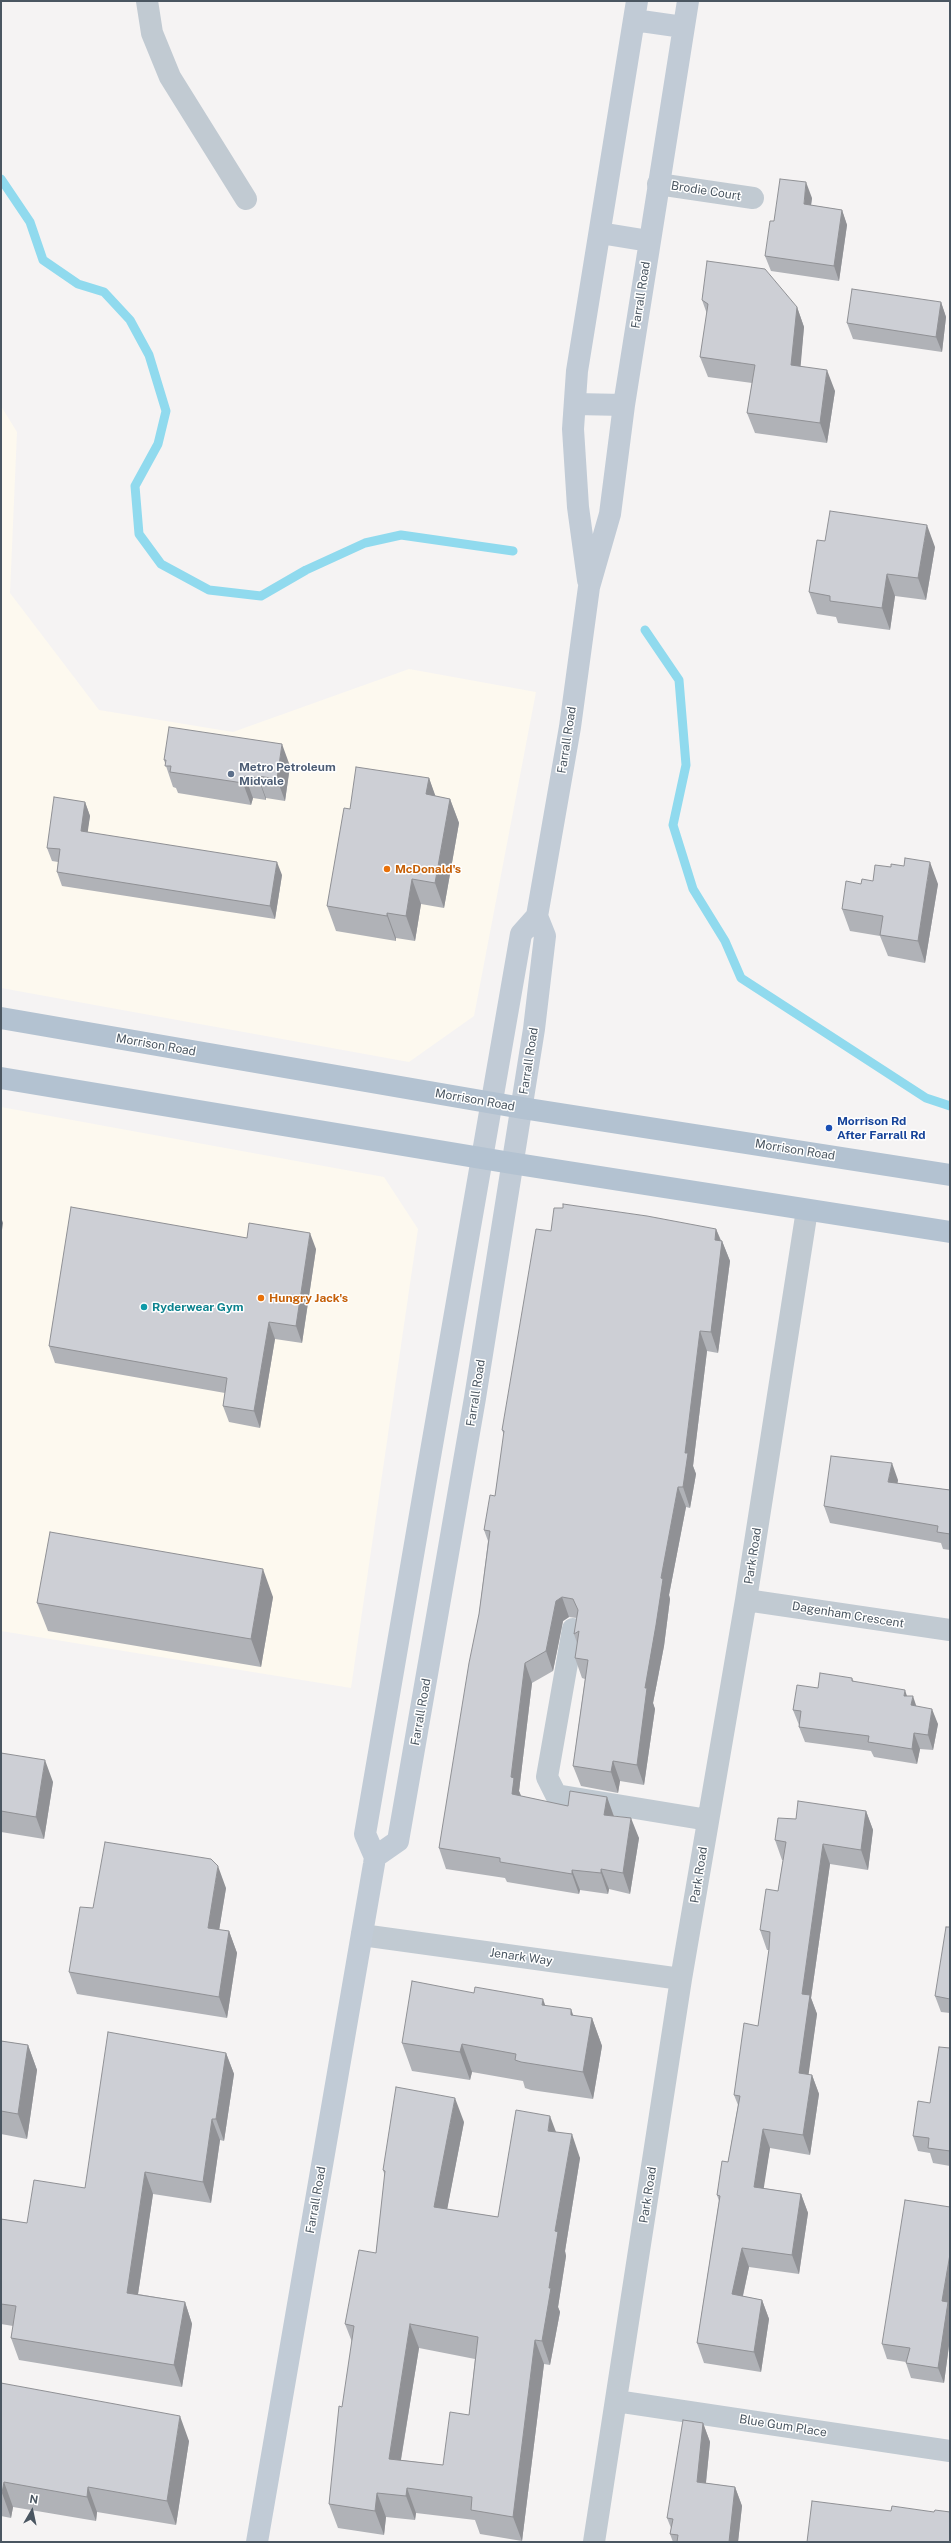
<!DOCTYPE html>
<style>
body{margin:0}
#map{position:relative;width:951px;height:2543px;overflow:hidden;background:#f5f3f3;font-family:"Public Sans",sans-serif}
canvas{display:block}
.frame{position:absolute;inset:0;border:2px solid #4a5661;pointer-events:none}
.north{position:absolute;left:12px;top:2491px;width:40px;height:40px;-webkit-text-stroke:3px #fff;paint-order:stroke;rotate:9deg;font-size:11px;font-weight:700;line-height:16px;text-align:center;color:#4a5661}
.north::after{content:'';display:block;margin:auto;width:14px;height:18px;background:#4a5661;clip-path:polygon(50% 0,100% 100%,50% 72%,0 100%)}
</style>
<div id="map">
<canvas width="951" height="2543"></canvas>
<div class="frame"></div>
<div class="north">N</div>
</div>
<script>
const context = document.querySelector('canvas').getContext('2d');
context.lineJoin = 'round';
function fill(path, color) { context.fillStyle = color; context.fill(path, 'evenodd'); }
const toPath = rows => new Path2D(rows.map(r => 'M' + r).join(''));
function stroke(path, color, width, dash) { context.strokeStyle = color; context.lineWidth = width; context.lineCap = dash ? 'butt' : 'round'; context.setLineDash(dash || []); context.stroke(path); }
function label(font, color, halo, rows, align = 'center') {
  context.font = font + ' "Public Sans",sans-serif'; context.lineWidth = 3; context.setLineDash([]); context.textBaseline = 'middle'; context.strokeStyle = halo; context.fillStyle = color; for (const [text, x, y, turn = 0] of rows) {
    context.save(); context.translate(x, y); context.rotate((+turn || 0) * Math.PI / 180); context.textAlign = isNaN(turn) ? turn : align; if (halo) context.strokeText(text, 0, 0); context.fillText(text, 0, 0); context.restore();
  }
}
fill(toPath([
 [1,406,17,432,10,593,99,710,233,732,409,669,536,692,474,1016,409,1062,1,988],
 [1,1107,384,1177,418,1229,351,1688,1,1631]
]), '#fdf9ef');
stroke(toPath([
 [1,179,30,222,43,260,78,284,104,292,130,320,149,355,166,411,158,444,135,486,139,534,161,564,209,590,261,596,306,570,365,543,401,535,513,551],
 [645,630,679,680,686,765,673,825,693,889,725,941,741,978,926,1098,950,1106]
]), '#90daee', 9);
stroke(toPath([
 [147,1,152,33,170,77,246,199],
 [658,184,753,198],
 [746,1600,950,1630],
 [573,1629,547,1777,556,1795,708,1820],
 [362,1935,681,1979],
 [616,2401,950,2451],
 [594,2542,681,1979,746,1600,807,1210]
]), '#c1cad2', 22);
stroke(toPath([
 [634,20,683,27],
 [600,233,649,241],
 [575,404,624,405],
 [588,580,578,507,573,429,577,371,637,1],
 [375,1857,398,1841,475,1398,534,1029,545,936,537,916,570,727,589,587,610,514,624,405,688,1],
 [257,2542,374,1864,375,1857,365,1834,427,1474,521,934,537,916]
]), '#c1cbd6', 22);
stroke(toPath([
 [1,1018,522,1108,950,1175],
 [1,1078,511,1163,950,1232]
]), '#b3c2d1', 22);
fill(toPath([
 [812,198,811,205,842,210,847,225,839,281,771,271,765,256,774,221],
 [702,300,797,307,804,327,800,366,835,391,827,443,755,433,747,413,752,383,708,377,700,357,707,314],
 [941,302,946,317,942,352,853,339,847,323],
 [825,541,935,547,926,600,895,596,890,630,838,623,836,617,817,614,809,592],
 [164,760,290,766,285,801,266,798,266,800,253,798,251,805,178,793,176,788,173,787],
 [429,778,435,796,450,799,459,823,444,908,421,904,415,941,396,938,396,941,336,931,327,906,350,809],
 [85,802,90,816,87,832,282,875,275,919,62,886,57,872,58,862,52,861,47,848],
 [873,881,938,884,925,963,888,956,880,936,850,931,842,909,861,884],
 [716,1229,721,1240,722,1241,730,1261,718,1353,707,1351,693,1466,696,1474,690,1508,686,1507,669,1595,670,1599,664,1646,653,1703,655,1709,644,1785,620,1781,618,1793,581,1786,573,1766,585,1679,582,1678,575,1658,577,1643,574,1634,577,1618,569,1617,563,1621,553,1671,532,1683,519,1791,521,1796,568,1806,607,1797,614,1816,639,1838,630,1894,609,1889,608,1894,580,1890,579,1894,507,1882,505,1878,446,1869,439,1848,479,1614,488,1541,484,1530,495,1496,504,1435,502,1430,551,1231],
 [247,1238,316,1249,302,1343,275,1339,260,1428,229,1422,223,1406,225,1393,55,1363,49,1346],
 [898,1480,897,1483,950,1490,950,1550,943,1549,941,1543,830,1523,824,1506],
 [273,1597,261,1667,48,1631,37,1603],
 [852,1678,854,1682,907,1696,916,1706,938,1724,933,1750,920,1749,917,1764,874,1757,871,1751,805,1742,799,1727,799,1725,793,1710,818,1688],
 [1,1753,53,1782,44,1839,1,1832],
 [866,1811,873,1830,868,1870,830,1864,811,1998,817,2014,808,2075,812,2075,819,2094,810,2155,770,2148,763,2188,801,2194,808,2213,799,2274,749,2267,743,2296,762,2300,769,2319,761,2372,704,2363,697,2343,719,2201,717,2195,728,2162,738,2105,734,2095,758,2026,769,1950,767,1950,760,1930,778,1891,783,1860,782,1860,775,1840,796,1819],
 [226,1888,219,1930,229,1931,237,1953,227,2018,77,1994,69,1972,93,1908],
 [950,1927,950,2013,941,2012,935,1996],
 [474,1993,545,2006,574,2016,592,2018,602,2046,593,2099,531,2090,525,2088,523,2081,472,2072,470,2080,412,2071,402,2043],
 [1,2041,28,2045,37,2070,27,2139,1,2134],
 [950,2048,950,2166,933,2163,930,2153,918,2151,913,2136,930,2103],
 [226,2053,234,2074,224,2141,220,2140,211,2203,153,2194,138,2294,185,2302,192,2324,182,2387,19,2360,11,2338,13,2326,1,2324,1,2219,27,2223,85,2188],
 [464,2122,447,2209,498,2217,556,2132,580,2158,565,2251,566,2256,558,2307,560,2312,550,2365,544,2364,522,2541,480,2534,475,2520,416,2513,415,2520,386,2517,384,2535,338,2528,329,2504,352,2342,345,2324,376,2253,385,2176,383,2170],
 [419,2348,475,2359,469,2415,443,2465,401,2460],
 [950,2207,950,2303,949,2307,950,2309,950,2338,944,2383,911,2378,906,2363,906,2362,887,2359,882,2344],
 [1,2383,189,2441,176,2525,97,2512,96,2521,13,2507,11,2518,1,2516],
 [703,2423,710,2442,706,2483,735,2487,742,2506,738,2542,673,2542,670,2534,671,2528,667,2518]
]), '#b0b2b7');
fill(toPath([
 [806,182,812,198,809,220,804,204],
 [842,210,847,225,839,281,834,266],
 [941,302,946,317,942,352,936,337],
 [797,307,804,327,799,385,791,365],
 [827,370,835,391,827,443,820,423],
 [927,525,935,547,926,600,918,578],
 [887,574,895,596,890,630,882,608],
 [282,744,290,766,285,801,277,779],
 [245,776,253,798,251,805,243,783],
 [258,776,266,798,266,800,258,778],
 [429,778,438,803,426,794],
 [450,799,459,823,444,908,435,883],
 [85,802,90,816,86,844,81,831],
 [277,862,282,875,275,919,270,906],
 [930,862,938,884,925,963,918,941],
 [412,879,421,904,415,941,406,916],
 [387,913,396,938,396,941,387,916],
 [1,1217,3,1223,1,1237],
 [716,1229,722,1244,722,1241,730,1261,718,1353,711,1332,715,1240],
 [310,1233,316,1249,302,1343,296,1326],
 [269,1322,275,1339,260,1428,254,1411],
 [700,1331,707,1351,693,1466,696,1474,690,1508,683,1487,685,1453],
 [892,1463,898,1480,895,1499,888,1482],
 [678,1487,686,1507,669,1595,670,1599,664,1646,653,1703,655,1709,644,1785,637,1765,645,1688,661,1578],
 [263,1569,273,1597,261,1667,251,1639],
 [562,1597,569,1617,563,1621,553,1671,546,1651,556,1601],
 [525,1663,532,1683,519,1791,522,1798,512,1794,511,1777],
 [905,1690,910,1705,904,1696],
 [913,1696,918,1711,911,1705],
 [932,1709,938,1724,933,1750,928,1735],
 [914,1733,920,1749,917,1764,912,1749],
 [45,1760,53,1782,44,1839,36,1817],
 [613,1761,620,1781,618,1793,611,1772],
 [607,1797,614,1817,604,1815],
 [866,1811,873,1830,868,1870,861,1850],
 [631,1818,639,1838,630,1894,623,1873],
 [823,1844,830,1864,811,1998,817,2014,806,2093,799,2073,802,1994],
 [218,1866,226,1888,216,1949,208,1928],
 [601,1869,609,1889,608,1894,601,1873],
 [572,1870,580,1890,579,1894,572,1874],
 [229,1931,237,1953,227,2018,219,1997],
 [543,1999,553,2027,542,2005],
 [571,2009,581,2037,571,2015],
 [592,2018,602,2046,593,2099,583,2072],
 [462,2044,472,2072,470,2080,460,2052],
 [28,2045,37,2070,27,2139,18,2114],
 [226,2053,234,2074,224,2141,216,2119],
 [812,2075,819,2094,810,2155,803,2135],
 [455,2098,464,2122,443,2231,434,2207],
 [550,2116,559,2140,548,2131],
 [212,2119,220,2140,211,2203,203,2182],
 [763,2129,770,2148,761,2206,754,2187],
 [572,2134,580,2158,565,2251,566,2256,558,2307,560,2312,550,2365,542,2341,549,2288,555,2231],
 [145,2172,153,2194,135,2314,127,2293],
 [801,2194,808,2213,799,2274,792,2255],
 [742,2248,749,2267,739,2313,732,2294],
 [950,2254,950,2303,949,2307,950,2309,950,2338,944,2383,938,2368,942,2301],
 [762,2300,769,2319,761,2372,754,2352],
 [185,2302,192,2324,182,2387,174,2365],
 [410,2324,419,2348,397,2483,389,2459],
 [535,2340,544,2364,522,2541,513,2517],
 [180,2416,189,2441,176,2525,167,2501],
 [703,2423,710,2442,704,2501,697,2482],
 [4,2482,13,2507,11,2518,2,2493],
 [88,2487,97,2512,96,2521,87,2497],
 [735,2487,742,2506,738,2542,729,2542],
 [407,2488,416,2513,415,2520,406,2496],
 [377,2493,386,2517,384,2535,375,2511]
]), '#909195');
const building = toPath([
 [780,179,806,182,804,204,842,210,834,266,765,256,770,221,774,221,780,179],
 [707,261,765,269,797,307,791,365,827,370,820,423,747,413,755,365,700,357,708,304,702,300,707,261],
 [852,289,941,302,936,337,847,323,852,289],
 [830,511,927,525,918,578,887,574,882,608,830,601,830,596,809,592,817,540,825,541,830,511],
 [169,727,282,744,277,779,258,776,258,778,245,776,243,783,170,772,171,766,165,766,166,760,164,760,169,727],
 [356,767,429,778,426,794,450,799,435,883,412,879,406,916,387,913,387,916,327,906,344,808,350,809,356,767],
 [54,797,85,802,81,831,277,862,270,906,57,872,60,849,47,848,54,797],
 [905,858,930,862,918,941,880,935,883,916,842,909,846,881,861,884,862,879,873,881,875,865,891,867,891,864,904,866,905,858],
 [563,1204,647,1216,716,1229,715,1240,722,1241,711,1332,700,1331,685,1453,688,1453,683,1487,678,1487,661,1578,663,1579,656,1625,645,1688,647,1688,637,1765,613,1761,611,1772,573,1766,588,1660,575,1658,579,1631,574,1634,578,1610,573,1599,562,1597,556,1601,546,1651,525,1663,511,1777,514,1778,512,1794,568,1806,570,1791,607,1797,604,1815,631,1818,623,1873,601,1869,601,1873,572,1870,572,1874,500,1862,500,1858,439,1848,469,1663,479,1614,490,1531,484,1530,490,1495,495,1496,504,1431,502,1430,536,1229,551,1231,554,1208,563,1208,563,1204],
 [71,1207,247,1238,249,1223,310,1233,296,1326,269,1322,254,1411,223,1406,227,1378,49,1346,71,1207],
 [831,1456,892,1463,888,1482,950,1490,950,1534,937,1532,938,1526,824,1506,831,1456],
 [50,1532,263,1569,251,1639,37,1603,50,1532],
 [820,1673,852,1678,852,1681,905,1690,904,1696,913,1696,911,1705,932,1709,928,1735,914,1733,912,1749,868,1742,869,1736,799,1727,801,1711,793,1710,797,1685,818,1688,820,1673],
 [1,1753,45,1760,36,1817,1,1811,1,1753],
 [798,1801,866,1811,861,1850,823,1844,802,1994,810,1995,799,2073,812,2075,803,2135,763,2129,754,2187,801,2194,792,2255,742,2248,732,2294,762,2300,754,2352,697,2343,720,2196,717,2195,722,2161,728,2162,740,2096,734,2095,744,2023,758,2026,769,1949,770,1932,760,1930,766,1889,778,1891,786,1842,775,1840,778,1818,796,1819,798,1801],
 [105,1842,211,1859,218,1866,208,1928,229,1931,219,1997,69,1972,80,1907,93,1908,105,1842],
 [946,1927,950,1927,950,1999,935,1996,946,1927],
 [412,1981,474,1993,475,1987,543,1999,542,2005,571,2009,571,2015,592,2018,583,2072,521,2062,515,2060,516,2054,462,2044,460,2052,402,2043,412,1981],
 [108,2032,226,2053,216,2119,212,2119,203,2182,145,2172,127,2293,185,2302,174,2365,11,2338,16,2306,1,2304,1,2219,27,2223,34,2180,85,2188,108,2032],
 [1,2041,28,2045,18,2114,1,2111,1,2041],
 [939,2047,950,2048,950,2151,928,2148,929,2138,913,2136,918,2101,930,2103,939,2047],
 [396,2087,455,2098,434,2207,498,2217,516,2110,550,2116,548,2131,572,2134,555,2231,558,2232,549,2288,551,2288,542,2341,535,2340,513,2517,471,2510,472,2497,407,2488,406,2496,377,2493,375,2511,329,2504,339,2406,342,2407,354,2326,345,2324,359,2250,376,2253,385,2171,383,2170,396,2087],
 [410,2324,478,2337,469,2415,450,2412,443,2465,389,2459,410,2324],
 [905,2200,950,2207,950,2254,942,2301,948,2302,938,2368,906,2363,910,2348,882,2344,905,2200],
 [1,2383,180,2416,167,2501,88,2487,87,2497,4,2482,2,2493,1,2493,1,2383],
 [683,2420,703,2423,697,2482,735,2487,729,2542,677,2542,678,2535,670,2534,673,2519,667,2518,683,2420],
 [812,2501,891,2511,892,2506,934,2512,935,2510,950,2512,950,2542,807,2542,812,2501]
]);
fill(building, '#cdcfd5');
stroke(building, '#909195', 1);
for (const [x, y, r, color] of [
 [231,774,4,"#5c6f8a"],
 [387,869,4,"#e8710a"],
 [829,1128,4,"#1a4fb4"],
 [261,1298,4,"#e8710a"],
 [144,1307,4,"#0f9aa8"]
]) { const dot = new Path2D(); dot.arc(x, y, r, 0, 2 * Math.PI); context.fillStyle = color; context.fill(dot); stroke(dot, '#fff', 1.5); }
label('12px', '#4a5661', '#fff', [
 ["Brodie Court",706,191,9],
 ["Farrall Road",641,295,-81],
 ["Farrall Road",567,740,-81],
 ["Morrison Road",156,1045,10],
 ["Farrall Road",529,1061,-81],
 ["Morrison Road",475,1100,10],
 ["Morrison Road",795,1150,9],
 ["Farrall Road",476,1393,-81],
 ["Park Road",753,1556,-81],
 ["Dagenham Crescent",848,1615,9],
 ["Farrall Road",421,1712,-80],
 ["Park Road",699,1875,-81],
 ["Jenark Way",521,1957,8],
 ["Park Road",648,2195,-81],
 ["Farrall Road",316,2200,-80],
 ["Blue Gum Place",783,2426,9]
]);
label('bold 12px', '#4e5e75', '#fff', [
 ["Metro Petroleum",239,767],
 ["Midvale",239,781]
], 'left');
label('bold 12px', '#c56008', '#fff', [
 ["McDonald's",395,869],
 ["Hungry Jack's",269,1298]
], 'left');
label('bold 12px', '#164399', '#fff', [
 ["Morrison Rd",837,1121],
 ["After Farrall Rd",837,1135]
], 'left');
label('bold 12px', '#0d838f', '#fff', [
 ["Ryderwear Gym",152,1307]
], 'left');
</script>
